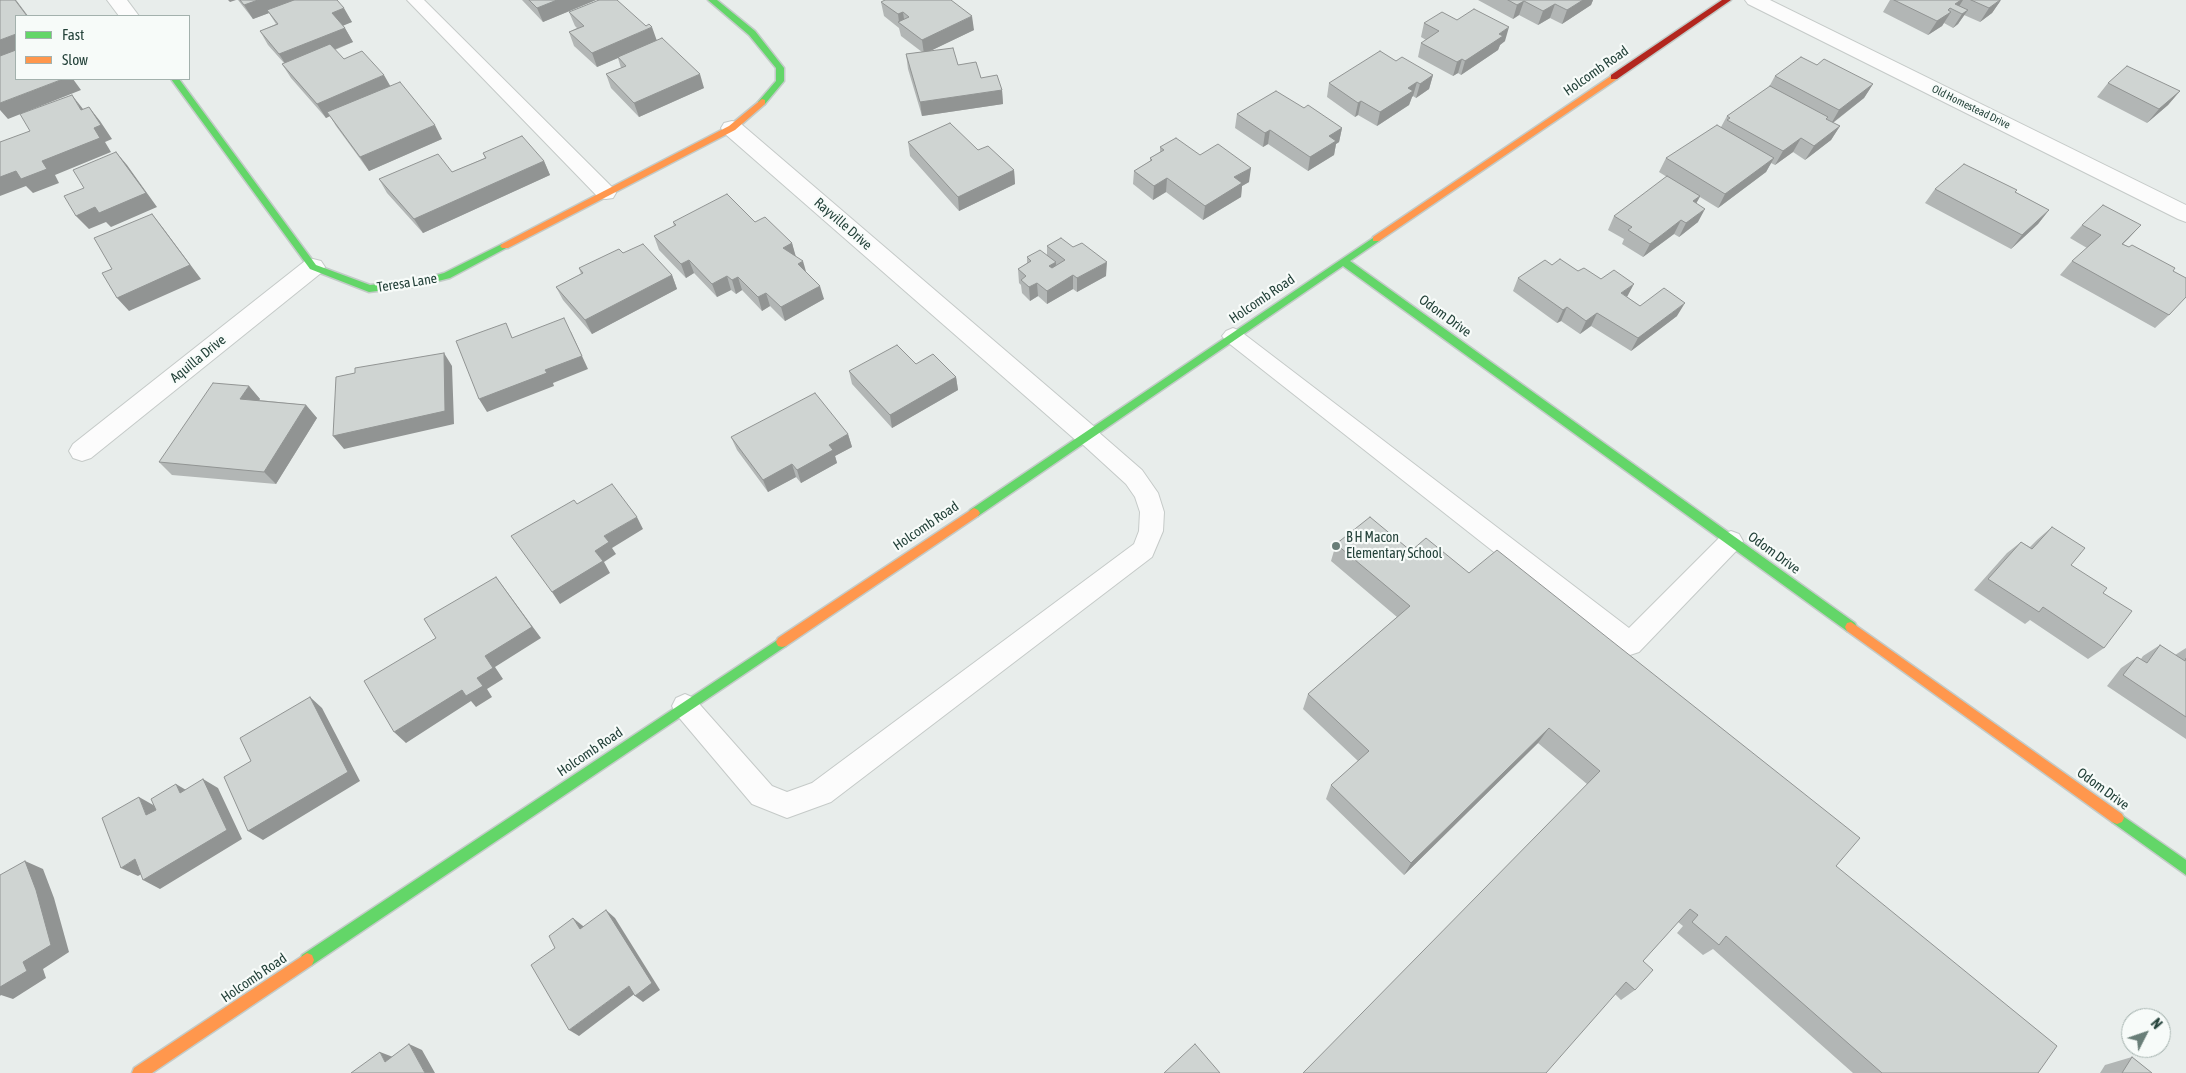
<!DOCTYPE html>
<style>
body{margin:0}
#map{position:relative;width:2186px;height:1073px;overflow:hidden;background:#e8edeb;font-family:"Asap Condensed",sans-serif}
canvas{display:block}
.legend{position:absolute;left:15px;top:15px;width:175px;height:65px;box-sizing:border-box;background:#f7fbf9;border:1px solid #a3b1ad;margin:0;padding:6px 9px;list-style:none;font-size:15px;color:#24423a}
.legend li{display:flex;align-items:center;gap:10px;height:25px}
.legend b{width:25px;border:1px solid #a3b1ad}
.north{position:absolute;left:2121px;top:1008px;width:50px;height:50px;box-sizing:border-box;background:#f7fbf9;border:1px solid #a3b1ad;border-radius:50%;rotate:49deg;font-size:14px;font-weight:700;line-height:20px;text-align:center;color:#24423a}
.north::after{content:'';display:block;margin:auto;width:18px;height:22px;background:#697e78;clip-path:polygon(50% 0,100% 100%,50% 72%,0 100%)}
</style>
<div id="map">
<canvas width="2186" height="1073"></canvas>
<ul class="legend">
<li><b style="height:6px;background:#63d668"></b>Fast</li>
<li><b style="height:6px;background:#ff974d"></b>Slow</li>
</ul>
<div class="north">N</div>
</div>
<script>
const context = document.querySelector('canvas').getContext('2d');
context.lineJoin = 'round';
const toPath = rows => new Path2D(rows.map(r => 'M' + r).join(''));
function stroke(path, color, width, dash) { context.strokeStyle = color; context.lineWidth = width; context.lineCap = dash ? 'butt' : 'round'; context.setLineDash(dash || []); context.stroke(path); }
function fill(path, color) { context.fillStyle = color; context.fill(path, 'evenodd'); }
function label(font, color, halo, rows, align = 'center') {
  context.font = font + ' "Asap Condensed",sans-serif'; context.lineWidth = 4.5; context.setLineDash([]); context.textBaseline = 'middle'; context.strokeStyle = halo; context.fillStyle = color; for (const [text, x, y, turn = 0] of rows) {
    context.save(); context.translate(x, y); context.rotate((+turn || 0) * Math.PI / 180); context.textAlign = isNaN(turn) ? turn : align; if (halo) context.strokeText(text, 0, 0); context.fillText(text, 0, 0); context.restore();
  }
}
const lane = toPath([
 [407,0,424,0,613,188,616,193,613,198,606,199,599,198,407,0],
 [1233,328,1240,331,1629,628,1723,534,1731,531,1739,534,1743,541,1739,548,1639,652,1630,655,1621,652,1226,341,1222,336,1226,331,1233,328],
 [1088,427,1096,430,1142,470,1158,493,1164,512,1163,531,1152,557,831,802,787,818,752,804,676,714,672,706,676,698,685,694,694,698,772,786,787,792,812,783,1134,544,1139,531,1140,512,1135,497,1126,484,1080,442,1077,436,1080,430,1088,427]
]);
const street = toPath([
 [107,0,127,0,139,16,119,16,107,0],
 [1745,0,1770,0,2186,205,2186,222,2178,219,1748,4,1745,0],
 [732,121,740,123,1097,429,1101,436,1097,443,1088,446,1079,443,724,133,721,128,724,123,732,121],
 [313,259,321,261,325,267,321,273,91,458,82,461,73,458,69,451,73,444,305,261,313,259]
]);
const fast = toPath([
 [708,0,717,0,755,31,784,68,784,81,765,104,762,105,758,102,776,81,776,68,749,35,708,0],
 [171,79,179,79,316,265,370,285,419,280,444,273,502,244,508,244,510,246,450,278,419,286,369,292,310,269,171,79],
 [1376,236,1379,237,1379,241,1350,261,1855,623,1857,627,1855,631,1851,632,1847,631,1343,266,978,516,970,516,968,513,970,510,1376,236],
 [782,637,786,638,788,642,786,646,312,965,307,967,302,965,300,960,302,955,782,637],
 [2117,812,2186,860,2186,875,2112,822,2110,818,2112,814,2117,812]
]);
const slow = toPath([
 [1614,74,1618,77,1617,79,1379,241,1373,241,1373,237,1614,74],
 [762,99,765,100,765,104,735,130,508,248,502,248,500,246,502,244,729,126,762,99],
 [974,508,978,510,980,513,978,516,786,646,782,647,778,646,776,642,778,638,974,508],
 [1851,622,2122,814,2124,818,2122,822,2117,824,2112,822,1847,631,1845,627,1847,623,1851,622],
 [307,953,312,955,314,960,312,965,152,1073,132,1073,134,1068,307,953]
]);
const jam = toPath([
 [1722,0,1731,0,1617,79,1611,79,1611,75,1722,0]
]);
stroke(lane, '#c5cac8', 2);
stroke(street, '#c5cac8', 2);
stroke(fast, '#c3cbc8', 3);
stroke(slow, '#c3cbc8', 3);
stroke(jam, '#c3cbc8', 3);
fill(lane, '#fcfcfc');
fill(street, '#fcfcfc');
fill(fast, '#63d668');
fill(slow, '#ff974d');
fill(jam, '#b3261e');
fill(toPath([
 [238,0,337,0,352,22,343,25,353,42,335,50,344,59,390,86,442,139,369,171,336,126,330,116,326,118,291,78,282,64,284,63,268,45,260,31,276,24,269,13,253,19],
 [522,0,596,0,543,22],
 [1478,0,1593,0,1591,5,1562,24,1550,18,1538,25,1519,15,1513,19],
 [1890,0,2001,0,1992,13,1980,22,1964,15,1958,24,1953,28,1944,23,1942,26,1928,35,1883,12],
 [881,2,974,30,930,51,958,65,1002,90,1003,104,922,116,908,69,906,54,922,52,901,36,899,28,884,16],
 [569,12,656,41,704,88,639,117,611,88,606,74,621,68,618,58,597,67,574,46,569,32,577,28,575,26],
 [1457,20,1505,41,1500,45,1498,50,1461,75,1458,73,1453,76,1418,57,1421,43,1426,40,1421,37,1424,23],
 [1396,61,1433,75,1429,89,1416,98,1413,96,1412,97,1409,105,1377,126,1358,115,1355,117,1327,97,1329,83],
 [1817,65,1873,84,1864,98,1833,123,1840,126,1831,140,1805,160,1793,152,1775,165,1771,163,1766,172,1718,208,1700,197,1696,203,1698,222,1679,237,1674,234,1643,257,1622,244,1624,239,1608,230,1614,216,1667,177,1659,172,1666,158,1721,127,1727,116,1769,87,1775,76],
 [2108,83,2180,91,2168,105,2147,123,2097,97],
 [1304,108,1342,128,1339,142,1336,144,1334,155,1308,171,1268,144,1263,147,1235,128,1237,114],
 [908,142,978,150,1014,170,1015,184,959,211,910,156],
 [1160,147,1200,155,1249,182,1242,186,1241,197,1203,220,1166,192,1153,200,1133,184,1134,171,1150,161,1150,158,1160,152],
 [483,153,544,161,550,175,423,233,387,193,379,179,452,172,485,158],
 [1935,189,2017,190,2015,192,2049,210,2038,224,2011,249,1925,203],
 [673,222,755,222,792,243,795,256,824,299,785,321,770,306,762,311,742,290,736,294,731,290,717,297,694,273,686,278,659,250,654,236,674,226],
 [2082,225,2141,225,2123,244,2173,271,2169,315,2155,328,2060,275,2072,261,2087,248,2070,238],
 [1047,246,1106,276,1077,292,1073,289,1047,304,1038,296,1030,301,1022,293,1021,285,1019,283,1018,269,1027,263,1027,257,1047,255],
 [623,253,672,275,677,289,592,334,563,300,556,287,581,274,579,268],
 [1552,265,1578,271,1627,297,1640,306,1677,316,1631,351,1591,326,1580,334,1561,321,1557,323,1513,291,1518,278],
 [916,364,956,377,958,390,892,428,852,384,849,371],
 [249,386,260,399,259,400,306,405,317,418,276,484,172,475,159,462],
 [848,434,852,447,835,456,837,463,801,483,796,477,768,492,737,450,731,437],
 [2052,527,2071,565,2103,593,2104,648,2088,659,2030,620,2025,624,1974,590,2007,553,2021,542,2030,547,2038,539],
 [1336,544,1411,551,1469,573,1836,866,2038,1073,1853,1073,1713,949,1703,955,1677,933,1683,926,1678,922,1643,961,1635,990,1621,1000,1615,994,1587,784,1538,743,1404,875,1326,799,1331,785,1358,761,1303,709,1308,694,1397,617,1331,561],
 [2160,645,2175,655,2186,648,2186,739,2107,686,2121,668,2137,657,2141,659,2143,656],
 [2132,1057,2152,1073,2100,1073,2105,1065]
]), '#b2b6b5');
fill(toPath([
 [15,0,16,0,28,16,27,16],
 [228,0,236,0,230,2],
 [258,0,303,0,267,10,269,13,253,19,244,5],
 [557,0,596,0,543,22,537,8],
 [1583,0,1593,0,1591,5,1562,24,1567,10],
 [1961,0,1963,0,1956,11,1955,4],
 [2001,0,1992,13,1980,22,1989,8],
 [1524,1,1519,15,1513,19,1517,5],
 [1555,4,1550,18,1538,25,1543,11],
 [344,8,352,22,340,27,332,13],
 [1950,8,1945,16,1951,12,1942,26,1928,35,1937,21],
 [1968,10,1958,24,1953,28,1962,14],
 [903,12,905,26,899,22,898,14],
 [972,16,974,30,924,54,922,40],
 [652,27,657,41,597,67,592,53],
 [1509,27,1505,41,1500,45,1498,50,1461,75,1465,61,1499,34],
 [345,28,353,42,288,68,279,54],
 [16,34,16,52,0,58,0,40],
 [1462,59,1458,73,1453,76,1457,62],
 [700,74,704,88,639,117,634,103],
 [384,75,392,89,327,112,330,116,326,118,317,104],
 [1433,75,1429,89,1416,98,1420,84],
 [63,79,73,79,81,90,8,119,0,110,0,103],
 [1417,82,1413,96,1412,97,1409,105,1377,126,1380,112,1408,88],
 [1873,84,1864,98,1831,124,1839,110],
 [1002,90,1003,104,922,116,920,102],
 [2180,91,2168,105,2147,123,2159,109],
 [72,95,83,109,93,124,81,110],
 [1361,101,1358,115,1355,117,1358,103],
 [89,107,100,121,112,139,105,142,111,152,55,175,59,183,33,193,26,186,0,196,0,177,94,128],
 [435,125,442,139,369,171,360,157],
 [1840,126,1831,140,1805,160,1814,146],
 [1342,128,1339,142,1336,144,1334,155,1308,171,1310,157,1329,136],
 [1270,130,1268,144,1263,147,1265,133],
 [1801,138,1793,152,1775,165,1783,151],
 [116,152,127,165,157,207,111,227,106,222,89,229,76,216],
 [1774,158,1766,172,1718,208,1725,194],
 [544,161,550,175,423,233,414,219],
 [1251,168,1249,182,1242,186,1241,197,1203,220,1205,206,1234,177],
 [1014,170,1015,184,959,211,958,197],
 [1167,178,1166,192,1153,200,1154,186],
 [1700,196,1693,210,1693,201],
 [1705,209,1698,222,1679,237,1686,223],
 [2049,210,2038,224,2011,249,2022,235],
 [152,214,163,228,201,279,129,311,117,298],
 [1681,220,1674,234,1643,257,1650,244],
 [2141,225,2128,239,2109,257],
 [792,243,796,257,783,248],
 [689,260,694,273,686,278,681,264],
 [803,261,807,275,798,264],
 [1056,262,1056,276,1049,266],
 [1107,262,1106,276,1077,292,1077,278],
 [672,275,677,289,592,334,585,320],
 [1073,275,1073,289,1047,304,1047,291],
 [727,276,731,290,717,297,712,284],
 [738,277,742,290,736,294,732,280],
 [1037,283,1038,296,1030,301,1029,287],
 [1634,284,1627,297,1621,293],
 [820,286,824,299,785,321,781,307],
 [766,293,770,306,762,311,758,297],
 [1685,303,1677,316,1631,351,1638,338],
 [1567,307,1561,321,1557,323,1563,310],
 [1597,313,1591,326,1580,334,1586,321],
 [571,332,588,369,553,383,554,386,487,412,479,399,545,370],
 [444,353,452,366,454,424,344,449,333,436],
 [956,377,958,390,892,428,890,415],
 [249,386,260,399,252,412,240,399],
 [306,405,317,418,276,484,264,472],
 [848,434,852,447,835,456,837,463,801,483,797,470,829,445],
 [792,464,796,477,768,492,763,480],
 [637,517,643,529,612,548,616,554,604,562,610,573,560,604,552,592,595,551,604,536],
 [496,577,541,638,495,667,503,679,487,689,492,697,476,707,471,701,406,743,394,732,477,678,485,656],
 [310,697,322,708,360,781,263,840,248,831],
 [1549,728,1538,743,1404,875,1411,863],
 [203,779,218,788,242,839,160,889,143,880],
 [176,784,191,793,180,793],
 [139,797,155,806,162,825,146,815],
 [135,859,152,868,138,876,121,868],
 [25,861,43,869,54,898,69,952,43,969,46,978,13,999,1,995,0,996,0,987],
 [606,910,615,918,660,990,643,1002,635,996],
 [573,918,583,926,589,936,580,929],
 [629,986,637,992,579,1036,569,1030],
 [409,1044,422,1050,435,1073,425,1073],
 [380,1052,393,1057,385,1062]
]), '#919493');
const building = toPath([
 [0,0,15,0,27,16,16,16,16,34,0,40,0,0],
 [240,0,258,0,244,5,240,0],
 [294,0,337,0,344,8,332,13,345,28,279,54,260,31,278,24,267,10,294,0],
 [529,0,557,0,537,8,529,0],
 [599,0,617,0,646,26,649,24,652,27,592,53,569,32,584,26,569,12,599,0],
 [885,0,951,0,972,16,922,40,898,22,909,17,903,12,898,14,881,2,885,0],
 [1508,0,1583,0,1567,10,1555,4,1543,11,1524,1,1517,5,1508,0],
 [1894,0,1961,0,1955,4,1968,10,1962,14,1950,8,1948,10,1951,12,1937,21,1894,0],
 [1971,0,2000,0,1989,8,1971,0],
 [1474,9,1509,27,1499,34,1503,36,1465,61,1462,59,1457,62,1421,43,1439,31,1424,23,1442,12,1457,20,1474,9],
 [662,38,700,74,634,103,606,74,626,66,618,57,662,38],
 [330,44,344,59,362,51,384,75,317,104,282,64,330,44],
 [953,48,958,65,976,62,981,78,997,75,1002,90,920,102,906,54,953,48],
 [16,50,16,79,63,79,0,103,0,56,16,50],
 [1380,51,1396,61,1402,57,1433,75,1420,84,1417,82,1408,88,1413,91,1380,112,1361,101,1358,103,1329,83,1380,51],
 [1801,57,1817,65,1824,59,1873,84,1839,110,1775,76,1801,57],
 [2127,66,2180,91,2159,109,2108,83,2127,66],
 [400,82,435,125,360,157,327,112,400,82],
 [1770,86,1828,117,1826,119,1840,126,1814,146,1801,138,1783,151,1727,120,1730,118,1727,116,1770,86],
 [1276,91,1304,108,1308,105,1342,128,1329,136,1336,141,1310,157,1270,130,1265,133,1237,114,1276,91],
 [72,95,81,110,89,107,101,125,94,128,100,138,42,161,47,169,21,179,16,171,0,177,0,142,30,131,20,114,72,95],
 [950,123,978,150,988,146,1014,170,958,197,908,142,950,123],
 [1717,125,1774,158,1725,194,1666,158,1717,125],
 [522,136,544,161,414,219,379,179,438,154,452,172,486,158,483,153,522,136],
 [1176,138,1200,155,1218,144,1251,168,1234,177,1242,183,1205,206,1167,178,1154,186,1134,171,1152,160,1150,158,1164,150,1160,147,1176,138],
 [116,152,146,193,99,213,95,207,76,216,64,196,84,188,73,170,116,152],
 [1964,164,2017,190,2015,192,2049,210,2022,235,1935,189,1964,164],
 [1667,176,1700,196,1693,201,1705,209,1686,223,1681,220,1650,244,1628,230,1632,227,1614,216,1667,176],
 [727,194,755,222,765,217,792,243,783,248,803,261,798,264,820,286,781,307,766,293,758,297,738,277,732,280,727,276,712,284,689,260,681,264,654,236,676,225,673,222,727,194],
 [2103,205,2141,225,2122,244,2129,247,2132,245,2175,268,2173,271,2186,278,2186,297,2169,315,2072,261,2101,235,2082,225,2103,205],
 [152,214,190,265,117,298,102,273,112,269,94,238,152,214],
 [1061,238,1073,247,1082,243,1107,262,1077,278,1073,275,1047,291,1037,283,1029,287,1021,280,1026,276,1018,269,1031,261,1027,257,1040,250,1056,262,1049,266,1052,268,1065,260,1047,246,1061,238],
 [643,244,672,275,585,320,556,287,583,273,579,268,619,249,623,253,643,244],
 [1560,259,1578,271,1584,268,1601,279,1614,270,1634,284,1621,293,1640,306,1664,288,1685,303,1638,338,1597,313,1586,321,1567,307,1563,310,1518,278,1545,260,1552,265,1560,259],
 [564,318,582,356,545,370,547,373,479,399,456,341,506,323,512,338,564,318],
 [897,345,916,364,933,354,956,377,890,415,849,371,897,345],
 [444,353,445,411,333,436,336,377,355,373,355,368,444,353],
 [213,383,249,386,240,399,306,405,264,472,159,462,213,383],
 [815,393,848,434,829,445,833,450,797,470,792,464,763,480,731,437,815,393],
 [612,484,637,517,604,536,609,542,595,551,603,561,552,592,511,536,574,500,577,504,612,484],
 [1370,517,1411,551,1426,538,1469,573,1497,550,1860,838,1836,866,2057,1046,2038,1073,1882,1073,1726,936,1719,945,1692,922,1698,915,1690,909,1643,961,1653,970,1635,990,1626,982,1546,1073,1303,1073,1600,771,1549,728,1411,863,1331,785,1369,751,1308,694,1410,606,1336,544,1370,517],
 [2052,527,2085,548,2071,565,2107,588,2103,593,2132,611,2104,648,2043,607,2039,612,1988,579,2021,542,2032,549,2052,527],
 [496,577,532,627,485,656,493,668,477,678,483,686,466,696,462,690,394,732,364,681,436,638,424,619,496,577],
 [2160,645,2185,661,2186,658,2186,717,2123,675,2137,657,2147,663,2160,645],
 [310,697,348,772,248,831,224,777,251,761,240,738,310,697],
 [203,779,227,830,143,880,135,859,121,868,102,818,139,797,146,815,156,810,151,799,176,784,180,793,203,779],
 [25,861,36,890,51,945,23,962,27,971,0,987,0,875,25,861],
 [606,910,652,983,635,996,629,986,569,1030,531,965,555,948,549,936,573,918,580,929,606,910],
 [409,1044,425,1073,351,1073,380,1052,385,1062,409,1044],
 [1195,1044,1220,1073,1164,1073,1195,1044],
 [2132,1057,2152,1073,2122,1073,2132,1057]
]);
fill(building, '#cfd4d2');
stroke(building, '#919493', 1);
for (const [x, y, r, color] of [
 [1336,546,5,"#697e78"]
]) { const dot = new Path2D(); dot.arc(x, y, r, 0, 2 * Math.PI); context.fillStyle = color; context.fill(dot); stroke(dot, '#f7fbf9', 2); }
label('11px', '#24423a', '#f7fbf9', [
 ["Old Homestead Drive",1971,107,26]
]);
label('14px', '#24423a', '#f7fbf9', [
 ["Holcomb Road",1596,71,-35],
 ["Rayville Drive",843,224,41],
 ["Teresa Lane",407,283,-9],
 ["Holcomb Road",1262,299,-34],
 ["Odom Drive",1445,316,36],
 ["Aquilla Drive",198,359,-39],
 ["Holcomb Road",926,526,-34],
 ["Odom Drive",1774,553,36],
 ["Holcomb Road",590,752,-34],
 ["Odom Drive",2103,789,36],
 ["Holcomb Road",254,978,-34]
]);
label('14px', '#24423a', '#f7fbf9', [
 ["B H Macon",1346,538],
 ["Elementary School",1346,554]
], 'left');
</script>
